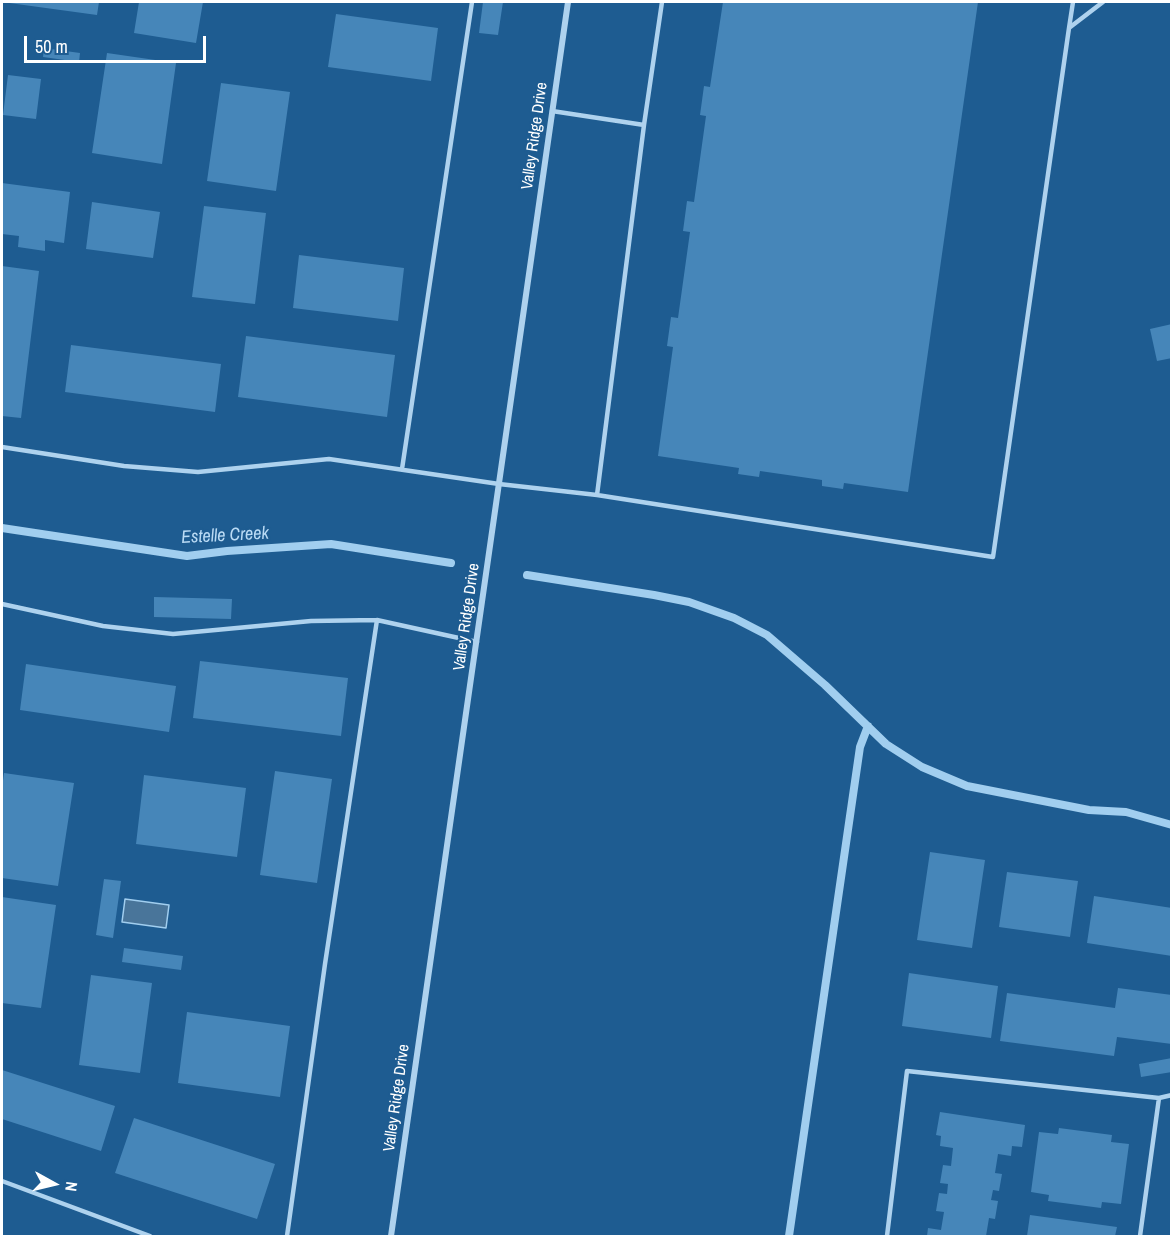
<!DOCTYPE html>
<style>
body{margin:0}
#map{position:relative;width:1173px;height:1238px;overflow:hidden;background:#1e5c91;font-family:"Archivo Narrow",sans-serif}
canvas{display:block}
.frame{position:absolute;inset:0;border:3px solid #fff;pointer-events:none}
.north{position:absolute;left:24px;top:1154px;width:60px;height:60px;-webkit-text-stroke:4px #1e5c91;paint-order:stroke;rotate:98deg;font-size:16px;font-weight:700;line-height:24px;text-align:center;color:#fff}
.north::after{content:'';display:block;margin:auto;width:21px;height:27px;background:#fff;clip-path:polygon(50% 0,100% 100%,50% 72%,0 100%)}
.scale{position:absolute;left:24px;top:36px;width:182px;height:27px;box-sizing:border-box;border:3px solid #fff;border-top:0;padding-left:8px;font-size:18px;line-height:21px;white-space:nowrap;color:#fff;-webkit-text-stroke:4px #1e5c91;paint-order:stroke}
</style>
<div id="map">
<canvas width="1173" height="1238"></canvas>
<div class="frame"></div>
<div class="north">N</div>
<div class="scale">50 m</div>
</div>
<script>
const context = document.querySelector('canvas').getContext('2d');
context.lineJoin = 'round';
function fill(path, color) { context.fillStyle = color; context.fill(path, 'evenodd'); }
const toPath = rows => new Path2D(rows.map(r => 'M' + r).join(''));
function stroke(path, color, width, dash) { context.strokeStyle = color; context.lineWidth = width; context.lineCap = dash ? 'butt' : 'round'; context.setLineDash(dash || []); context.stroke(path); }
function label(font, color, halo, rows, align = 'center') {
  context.font = font + ' "Archivo Narrow",sans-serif'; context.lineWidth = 4.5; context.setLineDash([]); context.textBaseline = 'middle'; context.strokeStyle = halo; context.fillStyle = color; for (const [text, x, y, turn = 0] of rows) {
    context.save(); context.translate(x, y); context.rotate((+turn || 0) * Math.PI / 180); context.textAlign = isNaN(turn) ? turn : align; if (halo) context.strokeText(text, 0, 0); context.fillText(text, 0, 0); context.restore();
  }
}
const water = toPath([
 [125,899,169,905,166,928,122,922,125,899]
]);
fill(water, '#49759a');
stroke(water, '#a1ceef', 1.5);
stroke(toPath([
 [2,528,187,556,227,551,331,544,451,563],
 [527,575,654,595,689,602,734,618,767,635,825,685,886,744,922,767,967,786,1089,810,1126,812,1172,825],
 [789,1236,860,747,868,726]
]), '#a1ceef', 8);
fill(toPath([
 [2,2,99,2,97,15],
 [139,2,203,2,196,43,134,33],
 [483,2,503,2,498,35,479,33],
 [723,2,978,2,908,492,844,483,843,489,822,486,822,480,760,471,759,477,738,474,739,468,658,456,673,347,667,346,671,317,678,318,690,232,683,231,687,201,694,202,706,116,700,115,704,86,710,87],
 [336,14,438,28,431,81,328,67],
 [44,48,80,53,79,62,43,57],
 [107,53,176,63,162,164,92,153],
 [8,75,41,79,36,119,3,115],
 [221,83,290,92,276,191,207,181],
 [2,183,70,192,64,243,45,240,45,251,18,247,19,236,2,234],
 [92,202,160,212,153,258,86,249],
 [204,206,266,213,255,304,192,297],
 [299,255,404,268,398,321,293,308],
 [2,266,39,271,21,418,2,416],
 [1172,324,1172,358,1157,361,1150,329],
 [246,336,395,355,387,417,238,397],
 [71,345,221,364,215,412,65,392],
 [154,597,232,599,231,619,154,617],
 [200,661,348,678,341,736,193,718],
 [26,664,176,686,169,732,20,710],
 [275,771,332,779,317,883,260,875],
 [4,773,74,783,58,886,2,878,2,788],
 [144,775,246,788,237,857,136,844],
 [930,852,985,860,972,948,917,940],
 [1007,872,1078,881,1070,937,999,927],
 [104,879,121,881,113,938,96,935],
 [1094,896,1172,908,1172,956,1087,943],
 [2,897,56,905,41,1008,2,1003],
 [124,948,183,956,181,970,122,962],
 [909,973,998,986,991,1038,902,1026],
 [91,975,152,983,140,1073,79,1065],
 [1118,988,1172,995,1172,1044,1117,1037,1114,1056,1000,1041,1007,993,1115,1008],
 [187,1012,290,1026,280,1097,178,1083],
 [1172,1058,1172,1072,1141,1077,1139,1064],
 [2,1070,115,1106,101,1151,2,1119],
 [940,1112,1025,1125,1022,1147,1012,1146,1011,1156,998,1154,995,1173,1002,1174,999,1191,993,1190,991,1200,998,1201,995,1219,989,1218,986,1236,927,1236,928,1228,941,1230,944,1212,936,1211,939,1193,947,1194,948,1184,940,1183,943,1165,951,1166,953,1148,940,1146,941,1136,936,1135],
 [134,1118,275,1164,257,1219,115,1173],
 [1059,1128,1112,1135,1111,1142,1129,1144,1121,1204,1102,1202,1101,1208,1048,1201,1049,1195,1031,1192,1039,1132,1058,1134],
 [1030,1215,1117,1227,1115,1236,1027,1236]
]), '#4686b9');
stroke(toPath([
 [1069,28,1073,2],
 [552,111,644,125],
 [2,447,124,466,198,472,329,459,499,484,597,495,993,557,1069,28,1103,2],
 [402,469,472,2],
 [597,495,644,125,662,2],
 [2,604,103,626,173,634,311,621,377,620,477,642],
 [2,1181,150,1236],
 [287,1236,325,964,377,620],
 [887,1236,907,1071,1159,1098,1172,1095],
 [1140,1236,1159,1098]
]), '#aed2ee', 4.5);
stroke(toPath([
 [391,1236,568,2]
]), '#aed2ee', 6);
label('16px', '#fff', '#1e5c91', [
 ["Valley Ridge Drive",535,136,-82],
 ["Valley Ridge Drive",467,617,-82],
 ["Valley Ridge Drive",397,1098,-82]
]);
label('italic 18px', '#badbf5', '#1e5c91', [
 ["Estelle Creek",225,536,-3]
]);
</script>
